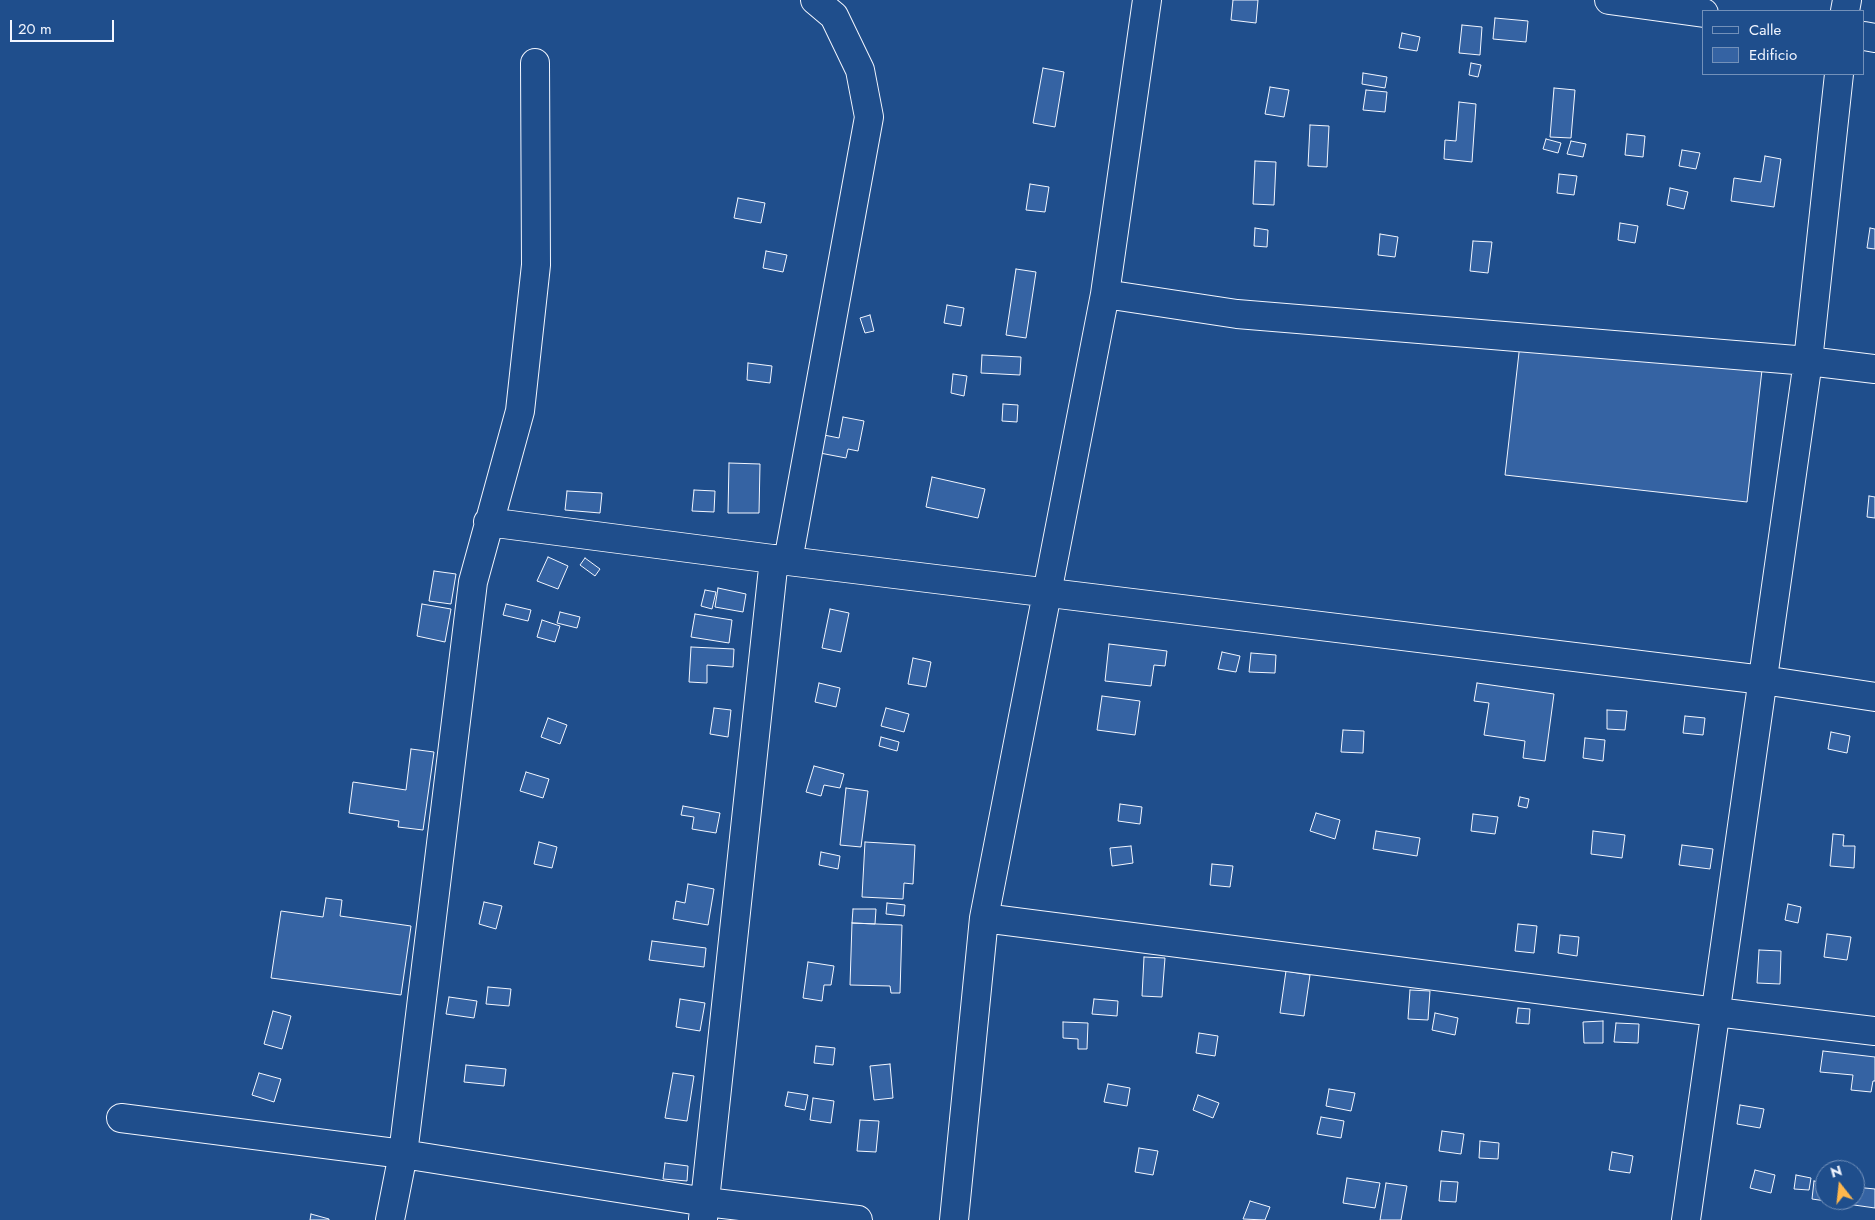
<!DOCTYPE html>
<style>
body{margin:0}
#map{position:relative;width:1875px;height:1220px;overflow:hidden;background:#1f4e8c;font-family:Jost,sans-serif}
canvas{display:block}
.legend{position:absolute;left:1702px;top:10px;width:162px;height:65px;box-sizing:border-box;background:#1f4e8c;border:1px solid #7391ba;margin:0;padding:6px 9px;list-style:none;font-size:15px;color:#f2f6ff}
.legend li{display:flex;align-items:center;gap:10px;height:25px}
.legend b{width:25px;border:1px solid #7391ba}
.north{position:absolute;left:1815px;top:1160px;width:50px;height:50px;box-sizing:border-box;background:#1f4e8c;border:1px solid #7391ba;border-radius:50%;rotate:344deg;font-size:14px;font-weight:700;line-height:20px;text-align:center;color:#f2f6ff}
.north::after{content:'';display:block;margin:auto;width:18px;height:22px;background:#ffb74d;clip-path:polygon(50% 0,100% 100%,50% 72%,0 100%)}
.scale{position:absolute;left:10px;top:20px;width:104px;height:22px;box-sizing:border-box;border:2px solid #f2f6ff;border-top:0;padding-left:6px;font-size:15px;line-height:18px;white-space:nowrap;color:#f2f6ff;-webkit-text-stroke:4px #1f4e8c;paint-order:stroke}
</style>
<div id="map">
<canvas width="1875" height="1220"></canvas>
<ul class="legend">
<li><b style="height:6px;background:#1f4e8c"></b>Calle</li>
<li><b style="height:14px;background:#3563a3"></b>Edificio</li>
</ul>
<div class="north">N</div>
<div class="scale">20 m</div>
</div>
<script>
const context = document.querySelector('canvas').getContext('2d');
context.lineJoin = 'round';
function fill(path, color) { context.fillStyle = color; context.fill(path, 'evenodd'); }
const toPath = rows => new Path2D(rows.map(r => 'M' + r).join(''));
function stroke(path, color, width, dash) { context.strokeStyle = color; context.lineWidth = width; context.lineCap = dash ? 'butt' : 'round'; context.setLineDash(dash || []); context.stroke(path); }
const building = toPath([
 [1233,0,1258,0,1256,23,1231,20,1233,0],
 [1495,18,1528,21,1526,42,1493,39,1495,18],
 [1462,25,1482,27,1480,55,1459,53,1462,25],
 [1402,33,1420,37,1417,51,1399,48,1402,33],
 [1471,63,1481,65,1478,77,1469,75,1471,63],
 [1043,68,1064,72,1055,127,1033,123,1043,68],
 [1363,73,1387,77,1385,88,1362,84,1363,73],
 [1270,87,1289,90,1284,117,1265,114,1270,87],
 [1554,88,1575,90,1571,138,1550,137,1554,88],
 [1366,90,1387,92,1385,112,1363,110,1366,90],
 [1459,102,1476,104,1472,162,1444,159,1445,140,1456,141,1459,102],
 [1310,125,1329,126,1327,167,1308,166,1310,125],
 [1627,134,1645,136,1643,157,1625,155,1627,134],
 [1546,139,1561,143,1558,153,1543,149,1546,139],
 [1571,141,1586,144,1583,157,1567,154,1571,141],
 [1682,150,1700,153,1696,169,1679,166,1682,150],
 [1765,156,1781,159,1774,207,1731,201,1734,178,1761,182,1765,156],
 [1255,161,1276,162,1274,205,1253,204,1255,161],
 [1559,174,1577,176,1574,195,1557,193,1559,174],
 [1030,184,1049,187,1045,212,1026,210,1030,184],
 [1670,188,1688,192,1684,209,1667,205,1670,188],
 [738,198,765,203,761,223,734,218,738,198],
 [1620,223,1638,226,1635,243,1618,240,1620,223],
 [1255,228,1268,230,1267,247,1254,246,1255,228],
 [1870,228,1875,229,1875,249,1867,248,1870,228],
 [1380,234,1398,237,1395,257,1378,255,1380,234],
 [1473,241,1492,242,1488,273,1470,271,1473,241],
 [766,251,787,255,783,272,763,268,766,251],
 [1016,269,1036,272,1026,338,1006,335,1016,269],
 [947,305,964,308,961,326,944,323,947,305],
 [870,315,874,331,865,333,860,318,870,315],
 [1520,344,1762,370,1747,502,1505,475,1520,344],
 [982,355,1021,357,1020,375,981,373,982,355],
 [748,363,772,366,770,383,747,380,748,363],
 [953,374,967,376,964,396,951,393,953,374],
 [1003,404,1018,405,1017,422,1002,421,1003,404],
 [843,417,864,421,858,451,848,449,846,458,820,453,824,435,839,438,843,417],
 [729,463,760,464,759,513,728,513,729,463],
 [932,477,985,489,978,518,926,507,932,477],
 [694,490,715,491,714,512,692,511,694,490],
 [567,491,602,493,600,513,565,510,567,491],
 [1869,496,1875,497,1875,518,1867,517,1869,496],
 [548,557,568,566,558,589,537,581,548,557],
 [585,558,600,569,595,576,580,565,585,558],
 [434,571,456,574,451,604,429,601,434,571],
 [718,588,746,594,743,612,715,607,718,588],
 [705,590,716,592,712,609,701,606,705,590],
 [422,604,451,609,445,642,417,636,422,604],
 [506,604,531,610,528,621,503,615,506,604],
 [830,609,849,613,841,652,822,648,830,609],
 [560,612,580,617,577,628,557,623,560,612],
 [695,614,732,620,729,643,691,637,695,614],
 [542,620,560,626,555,642,537,637,542,620],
 [1109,644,1167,651,1165,666,1154,665,1151,686,1105,681,1109,644],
 [691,647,734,649,733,667,707,665,707,683,689,682,691,647],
 [1222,652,1240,656,1236,672,1218,669,1222,652],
 [1251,653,1276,655,1275,673,1249,672,1251,653],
 [913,658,931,662,926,687,908,684,913,658],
 [819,683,840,688,836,707,815,702,819,683],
 [1477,683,1554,694,1545,761,1523,758,1525,741,1484,735,1489,703,1474,701,1477,683],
 [1102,696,1140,701,1135,735,1097,730,1102,696],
 [714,708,731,710,728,737,710,734,714,708],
 [886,708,909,714,904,732,881,726,886,708],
 [1607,710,1627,711,1625,730,1607,729,1607,710],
 [1685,716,1705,718,1703,735,1683,733,1685,716],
 [548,718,567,725,560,744,541,737,548,718],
 [1343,730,1364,731,1363,753,1341,752,1343,730],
 [1831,732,1850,736,1847,753,1828,749,1831,732],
 [881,737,899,742,897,751,879,746,881,737],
 [1585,738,1605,740,1603,761,1583,758,1585,738],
 [411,749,434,752,423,830,398,827,399,821,349,813,353,782,406,790,411,749],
 [814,766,844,774,840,788,824,785,821,796,806,792,814,766],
 [526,772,549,779,543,798,520,791,526,772],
 [846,788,868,791,861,847,840,845,846,788],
 [1520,797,1529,799,1527,808,1518,806,1520,797],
 [1120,804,1142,807,1140,824,1118,821,1120,804],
 [683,806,720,813,716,833,692,829,694,817,681,815,683,806],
 [1316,813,1340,820,1335,839,1310,831,1316,813],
 [1473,814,1498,817,1495,834,1471,831,1473,814],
 [1376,831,1420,838,1417,856,1373,849,1376,831],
 [1593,831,1625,835,1622,858,1591,854,1593,831],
 [1833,834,1844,835,1843,846,1855,846,1854,868,1830,866,1833,834],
 [539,842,557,847,552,868,534,864,539,842],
 [865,842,915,845,913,884,904,883,903,899,862,897,865,842],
 [1682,845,1713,849,1710,869,1679,865,1682,845],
 [1131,846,1133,863,1112,866,1110,848,1131,846],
 [821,852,840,856,838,869,819,865,821,852],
 [1212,864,1233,866,1230,887,1210,885,1212,864],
 [688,884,714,889,708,925,673,919,676,901,685,903,688,884],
 [326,898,342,900,340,916,411,926,401,995,271,978,281,911,323,917,326,898],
 [484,902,502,906,496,929,479,924,484,902],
 [887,903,905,905,904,916,886,914,887,903],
 [1788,904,1801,907,1798,923,1785,920,1788,904],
 [853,909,876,909,875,924,852,923,853,909],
 [852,923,902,925,900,993,891,993,890,986,850,985,852,923],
 [1518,924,1537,926,1534,953,1515,951,1518,924],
 [1827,934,1851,937,1847,960,1824,957,1827,934],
 [1560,935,1579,937,1577,956,1558,953,1560,935],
 [652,941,706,948,704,967,649,960,652,941],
 [1759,950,1781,951,1780,984,1757,983,1759,950],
 [1144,957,1165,958,1162,997,1142,996,1144,957],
 [808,962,834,966,831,985,824,985,822,1001,803,998,808,962],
 [1286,971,1310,975,1304,1016,1280,1013,1286,971],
 [488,987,511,989,509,1006,486,1004,488,987],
 [1410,990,1430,991,1428,1020,1408,1019,1410,990],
 [449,997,477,1001,474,1018,446,1014,449,997],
 [680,999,705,1003,700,1031,676,1027,680,999],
 [1094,999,1118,1001,1117,1016,1092,1014,1094,999],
 [1518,1008,1530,1009,1529,1024,1516,1023,1518,1008],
 [273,1011,291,1016,282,1049,264,1044,273,1011],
 [1435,1013,1458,1018,1455,1035,1432,1030,1435,1013],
 [1603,1021,1603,1043,1584,1043,1583,1022,1603,1021],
 [1063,1022,1088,1023,1087,1049,1078,1049,1078,1039,1063,1038,1063,1022],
 [1616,1023,1639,1024,1638,1043,1614,1042,1616,1023],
 [1199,1033,1218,1036,1215,1056,1196,1053,1199,1033],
 [816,1046,835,1048,833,1065,814,1063,816,1046],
 [1823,1051,1875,1057,1875,1081,1873,1081,1871,1092,1851,1090,1853,1075,1820,1072,1823,1051],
 [890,1064,893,1098,874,1100,870,1066,890,1064],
 [466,1065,506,1069,504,1086,464,1082,466,1065],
 [259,1073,281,1079,274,1102,252,1095,259,1073],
 [673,1073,694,1076,687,1121,665,1118,673,1073],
 [1108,1084,1130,1088,1127,1106,1104,1102,1108,1084],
 [1329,1089,1355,1093,1351,1111,1326,1106,1329,1089],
 [788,1092,808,1095,805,1110,785,1106,788,1092],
 [1198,1095,1219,1103,1213,1118,1193,1110,1198,1095],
 [813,1098,834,1101,831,1123,810,1120,813,1098],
 [1740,1105,1764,1109,1760,1128,1737,1124,1740,1105],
 [1321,1117,1344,1121,1341,1138,1317,1134,1321,1117],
 [860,1120,879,1121,876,1152,857,1151,860,1120],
 [1442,1131,1464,1134,1461,1154,1439,1151,1442,1131],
 [1480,1141,1499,1143,1498,1159,1479,1158,1480,1141],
 [1139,1148,1158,1151,1153,1175,1135,1172,1139,1148],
 [1612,1152,1633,1156,1630,1173,1609,1170,1612,1152],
 [665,1163,688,1166,687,1181,663,1179,665,1163],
 [1755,1170,1775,1175,1771,1193,1750,1188,1755,1170],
 [1796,1175,1811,1178,1809,1190,1794,1189,1796,1175],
 [1347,1178,1380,1183,1375,1208,1343,1203,1347,1178],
 [1441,1181,1458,1182,1456,1202,1439,1201,1441,1181],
 [1814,1181,1825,1183,1825,1200,1855,1200,1855,1187,1875,1189,1875,1208,1812,1199,1814,1181],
 [1386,1183,1407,1186,1401,1220,1380,1220,1386,1183],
 [1250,1201,1270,1207,1265,1220,1243,1219,1250,1201],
 [311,1214,329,1219,329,1220,310,1220,311,1214]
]);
fill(building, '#3563a3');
stroke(building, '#f2f6ff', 1);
const minor = toPath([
 [1609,0,1704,13],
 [1845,11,1847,0],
 [1864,36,1875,38],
 [1105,294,1237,314,1808,361,1875,369],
 [488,522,788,561,1763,680,1875,697],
 [788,561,869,117,860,70,834,16,815,0],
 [984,918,1716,1012,1875,1031],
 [121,1118,403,1154,706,1202,858,1220],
 [703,1219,774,559],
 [390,1220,403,1154,473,582,520,411,536,265,535,63],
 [954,1220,984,918,1105,294,1147,0],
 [1686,1220,1808,361,1839,74]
]);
stroke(minor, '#f2f6ff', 30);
stroke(minor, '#1f4e8c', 28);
</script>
